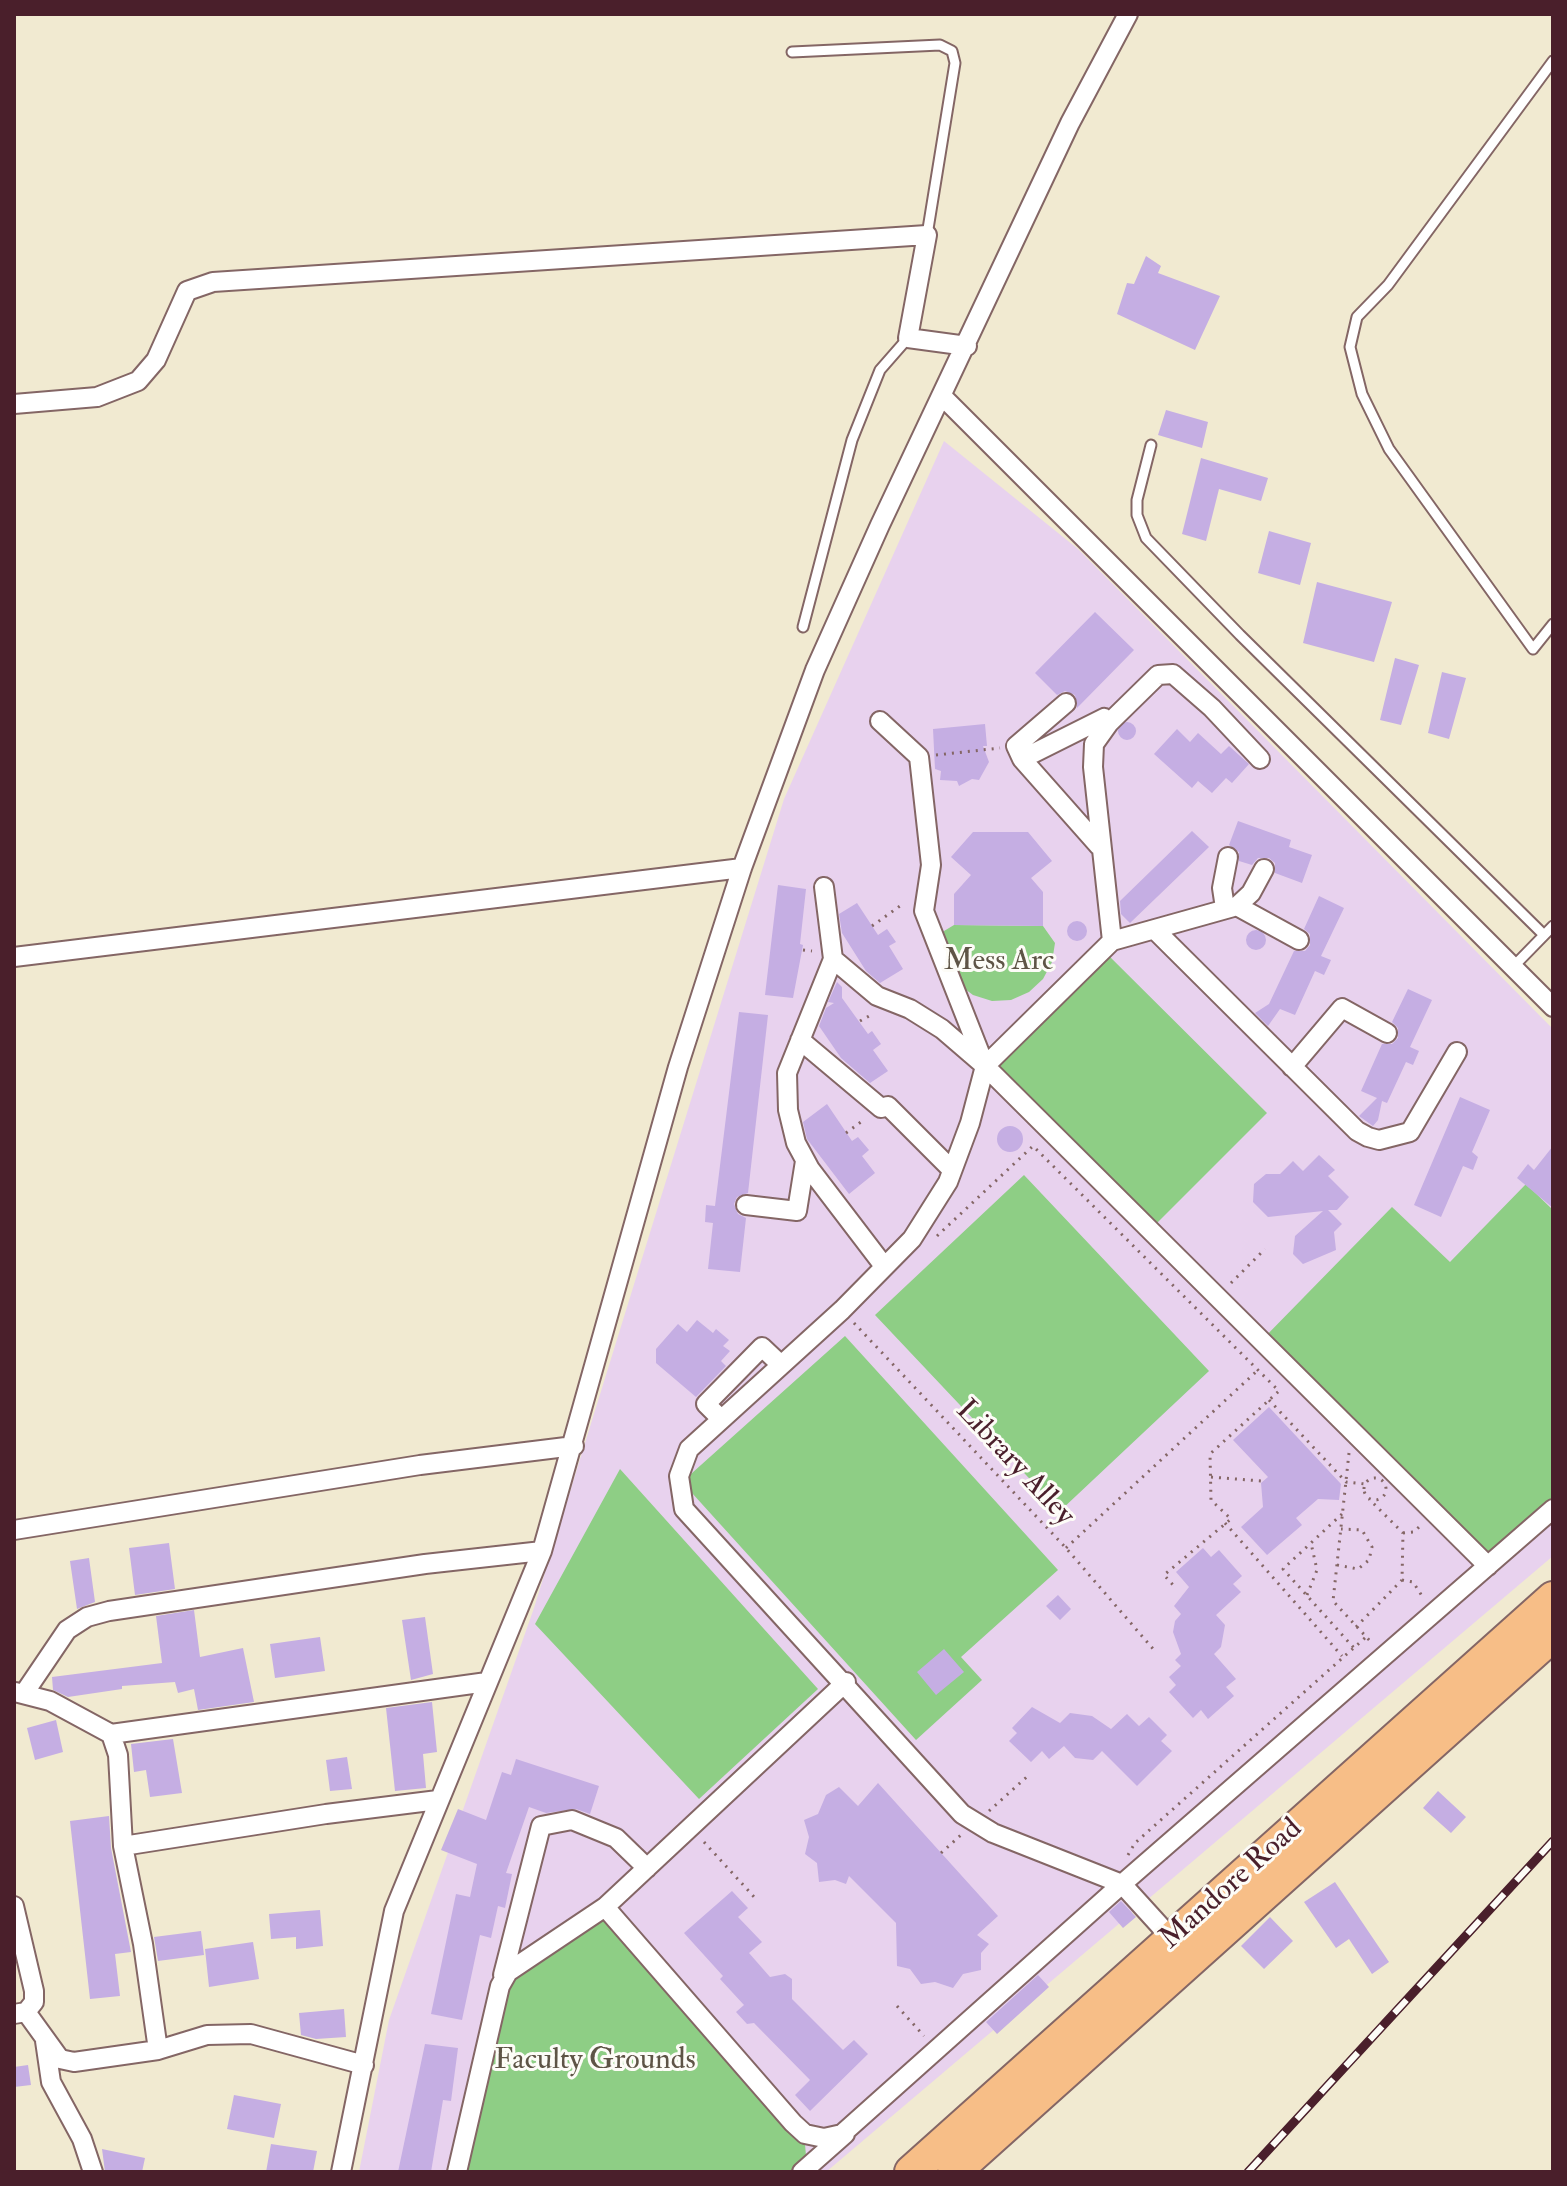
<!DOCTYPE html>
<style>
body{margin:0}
#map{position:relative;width:1567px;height:2186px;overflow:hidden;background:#f1ead1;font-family:"IM FELL Double Pica",serif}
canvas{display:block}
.frame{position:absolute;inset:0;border:16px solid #4a1f2b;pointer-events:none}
</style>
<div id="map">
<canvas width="1567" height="2186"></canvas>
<div class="frame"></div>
</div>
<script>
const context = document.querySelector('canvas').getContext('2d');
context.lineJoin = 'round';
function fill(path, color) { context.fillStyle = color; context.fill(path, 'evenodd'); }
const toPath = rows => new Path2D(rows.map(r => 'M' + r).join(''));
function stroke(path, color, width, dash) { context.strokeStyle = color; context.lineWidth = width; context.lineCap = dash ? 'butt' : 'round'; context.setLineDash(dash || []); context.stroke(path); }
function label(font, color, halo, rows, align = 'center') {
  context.font = font + ' "IM FELL Double Pica",serif'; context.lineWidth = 6; context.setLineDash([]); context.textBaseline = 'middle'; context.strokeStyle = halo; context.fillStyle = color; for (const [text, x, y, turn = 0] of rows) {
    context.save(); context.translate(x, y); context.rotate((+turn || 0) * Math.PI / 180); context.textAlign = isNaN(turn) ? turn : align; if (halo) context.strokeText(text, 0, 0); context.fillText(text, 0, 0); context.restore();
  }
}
fill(toPath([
 [944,441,1078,549,1553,1029,1553,1556,826,2172,359,2172,389,2020,534,1608,784,799]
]), '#e8d2ee');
fill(toPath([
 [954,925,1043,926,1055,943,1052,962,1043,979,1029,992,1011,1000,992,1001,973,995,957,983,943,949,944,931],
 [1102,949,1267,1113,1150,1230,985,1066],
 [1024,1175,1209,1371,1060,1511,875,1315],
 [1526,1184,1553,1210,1553,1509,1488,1566,1259,1343,1392,1207,1450,1262],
 [845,1336,1058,1570,961,1657,982,1680,916,1740,682,1482],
 [620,1469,818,1689,699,1799,535,1624],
 [605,1907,804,2133,807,2167,802,2172,461,2172,500,1986]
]), '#8ece85');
fill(toPath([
 [1146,256,1161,266,1158,273,1220,296,1195,350,1117,314,1127,283,1134,284],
 [1166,410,1208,422,1202,448,1158,435],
 [1201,458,1268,478,1261,501,1219,489,1206,541,1182,534],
 [1269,531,1311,543,1300,585,1258,573],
 [1317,582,1392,602,1374,662,1303,643],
 [1095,612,1134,650,1077,708,1075,695,1065,691,1057,695,1035,673],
 [1395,658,1419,665,1401,725,1380,720],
 [1442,672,1466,678,1449,739,1428,733],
 '1118 731a9 9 0 1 1 18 0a9 9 0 1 1-18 0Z',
 [985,724,987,746,983,746,989,762,979,780,972,779,959,786,957,781,940,780,941,771,935,769,933,729],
 [1177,729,1190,742,1198,733,1221,754,1229,746,1249,764,1232,783,1226,778,1212,793,1198,781,1192,788,1154,754],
 [1238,821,1291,840,1289,847,1312,855,1302,883,1275,873,1275,863,1269,858,1258,858,1252,865,1239,861,1239,852,1229,845],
 [1192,831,1209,847,1130,923,1121,914,1120,901],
 [973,832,1028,832,1052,861,1031,878,1043,892,1043,926,954,925,954,894,971,875,951,857],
 [778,885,806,889,800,944,803,945,793,998,765,995],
 [1319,896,1344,908,1321,956,1331,960,1324,975,1315,971,1295,1015,1280,1009,1268,1026,1255,1013,1269,1004,1294,951,1305,951,1310,945,1310,934,1304,929],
 [857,903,878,935,887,929,896,942,889,946,903,969,880,983,866,971,842,933,839,914],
 '1067 931a10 10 0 1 1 20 0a10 10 0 1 1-20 0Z',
 '1246 940a10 10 0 1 1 20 0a10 10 0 1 1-20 0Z',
 [837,982,842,987,842,998,868,1034,872,1031,881,1044,873,1050,888,1071,870,1083,841,1058,819,1026,826,1008,834,1003,828,1002],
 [1408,989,1432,1000,1410,1047,1419,1051,1413,1065,1406,1062,1387,1103,1382,1101,1378,1120,1373,1126,1359,1116,1377,1098,1361,1091,1382,1044,1392,1044,1398,1038,1398,1028,1392,1022],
 [739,1012,768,1015,748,1193,737,1197,734,1204,738,1214,746,1218,740,1272,708,1269,713,1223,705,1222,706,1205,715,1206],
 [1460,1097,1490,1110,1472,1152,1478,1157,1473,1170,1463,1166,1441,1217,1414,1205],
 [827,1104,852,1141,858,1137,869,1150,862,1156,875,1173,849,1194,807,1139,803,1122],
 '997 1139a13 13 0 1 1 26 0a13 13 0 1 1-26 0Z',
 [1553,1146,1553,1208,1517,1178,1528,1164,1534,1170],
 [1319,1155,1335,1170,1328,1176,1349,1197,1337,1210,1328,1210,1342,1224,1334,1232,1336,1250,1303,1264,1293,1254,1295,1236,1323,1211,1268,1217,1253,1202,1254,1184,1266,1174,1280,1174,1293,1161,1303,1171],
 [697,1320,713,1333,716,1329,729,1340,723,1346,730,1351,721,1361,726,1366,696,1397,656,1363,656,1349,678,1324,687,1332],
 [1269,1407,1341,1484,1339,1500,1318,1499,1296,1518,1302,1525,1267,1555,1241,1527,1263,1507,1261,1483,1268,1477,1233,1440],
 [169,1543,175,1589,135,1595,129,1548],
 [1203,1548,1211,1557,1219,1550,1242,1576,1233,1584,1241,1592,1216,1615,1225,1625,1221,1647,1214,1654,1236,1679,1226,1687,1234,1696,1208,1719,1201,1710,1193,1718,1169,1692,1176,1685,1169,1677,1181,1666,1175,1660,1181,1654,1173,1632,1175,1621,1181,1614,1174,1606,1189,1587,1176,1572],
 [89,1558,95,1602,77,1609,70,1561],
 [1058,1595,1071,1609,1060,1620,1046,1606],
 [194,1610,200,1657,243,1648,254,1702,198,1710,194,1689,178,1693,175,1682,122,1686,122,1689,68,1697,53,1690,52,1677,162,1663,156,1616],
 [425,1617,433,1674,411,1680,402,1620],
 [320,1637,325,1671,275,1678,270,1644],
 [944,1649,964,1672,936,1695,917,1672],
 [432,1702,437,1752,423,1754,426,1788,395,1791,386,1708],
 [1032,1707,1060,1723,1070,1713,1092,1716,1111,1729,1127,1714,1139,1726,1149,1717,1167,1735,1161,1741,1172,1751,1137,1786,1102,1751,1093,1760,1075,1758,1064,1746,1049,1759,1042,1751,1031,1762,1009,1741,1017,1733,1012,1728],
 [56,1720,63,1752,35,1760,27,1728],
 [173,1739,182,1793,150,1797,146,1770,134,1772,131,1744],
 [347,1757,352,1789,330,1791,326,1760],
 [516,1759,599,1786,590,1814,576,1809,546,1813,529,1807,506,1873,512,1874,505,1908,498,1906,491,1938,480,1935,462,2020,431,2014,456,1894,470,1897,477,1864,441,1850,458,1809,486,1820,502,1772,511,1775],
 [878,1783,998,1916,977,1935,989,1944,981,1953,981,1970,963,1974,953,1988,935,1982,921,1984,910,1969,897,1966,896,1923,849,1876,846,1884,835,1880,819,1882,817,1863,805,1854,809,1837,804,1820,818,1814,826,1795,839,1787,858,1806],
 [1438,1791,1466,1817,1451,1833,1423,1808],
 [109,1816,111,1848,131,1952,115,1954,120,1996,90,1999,70,1821],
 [1335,1882,1389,1962,1372,1974,1349,1939,1336,1948,1304,1902],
 [732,1891,748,1908,738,1917,762,1942,749,1953,770,1977,785,1974,792,1979,792,1999,843,2050,854,2040,868,2054,810,2111,795,2095,810,2080,754,2023,747,2024,736,2012,744,2005,720,1979,723,1976,684,1933],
 [1121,1901,1136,1917,1123,1928,1109,1912],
 [320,1910,323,1946,296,1949,296,1937,271,1939,269,1914],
 [1270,1917,1293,1941,1264,1969,1241,1946],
 [201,1931,204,1955,158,1961,154,1937],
 [253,1942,259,1979,209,1987,205,1949],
 [1038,1975,1049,1987,997,2034,986,2022],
 [344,2009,346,2037,316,2039,301,2035,299,2013],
 [425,2044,458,2048,451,2101,443,2100,431,2172,398,2172],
 [28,2065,31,2085,14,2087,14,2067],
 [234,2095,281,2104,274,2138,227,2129],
 [271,2144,317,2151,313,2172,266,2172],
 [102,2149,145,2158,142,2172,105,2172]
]), '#c5aee3');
const lane = toPath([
 [792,52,940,45,952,51,955,63,927,235],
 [1553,61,1388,285,1357,317,1350,347,1362,394,1389,449,1533,649,1553,624],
 [1151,445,1137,500,1137,515,1146,538,1240,635,1544,935],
 [803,627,852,440,880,370,908,338],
 [1512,968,1553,926]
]);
const street = toPath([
 [943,397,1553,1007],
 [14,404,97,397,138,381,156,360,187,291,213,282,927,235,908,338,967,346],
 [880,721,919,757,931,865,924,911,985,1066,970,1123,948,1182,912,1239,842,1310,689,1449,679,1476,684,1509,962,1814,993,1833,1122,1884,1172,1939],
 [1022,759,1016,746,1066,703],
 [1099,846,1022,759,1104,718,1109,723],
 [824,887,833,959,787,1073,788,1110,796,1143,810,1169,884,1266],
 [1237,906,1251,893,1264,869],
 [1225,908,1222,888,1228,857],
 [1155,930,1357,1131,1368,1137,1379,1140,1410,1132,1457,1052],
 [1112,941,1237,906,1299,940],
 [14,957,742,868],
 [833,959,877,996,910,1009,942,1029,985,1066,1488,1566],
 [800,1040,881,1108,888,1106,952,1170],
 [985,1066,1112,941,1093,767,1094,744,1109,723,1158,675,1173,674,1212,708,1260,759],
 [1292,1067,1342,1008,1387,1033],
 [746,1205,797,1211,805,1161],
 [720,1418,706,1404,762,1347,780,1364],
 [14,1530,420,1465,574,1446],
 [15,1692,50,1701,111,1734],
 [25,1692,67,1630,87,1617,109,1611,425,1564,542,1551],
 [123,1846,326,1814,438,1800],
 [14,1906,34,1991,34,2002,26,2012,14,2014],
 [605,1907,793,2123,805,2134,824,2138,842,2134,1122,1884,1553,1509],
 [503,1975,541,1826,572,1820,616,1838,647,1868],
 [26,2012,60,2059,74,2062,158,2050,207,2035,251,2034,364,2065],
 [45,2041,51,2082,82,2139,93,2172],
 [158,2050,143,1944,123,1846,118,1755,111,1734,487,1682],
 [341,2172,394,1911,542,1551,678,1067,742,868,815,670,880,525,1070,123,1128,14],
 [457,2172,500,1986,508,1972,605,1907,846,1682],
 [802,2172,845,2134]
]);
const highway = toPath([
 [911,2172,1553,1598],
 [954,2172,1553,1635]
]);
stroke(lane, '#846665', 13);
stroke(street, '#846665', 22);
stroke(highway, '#846665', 36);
stroke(toPath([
 [936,755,1000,748],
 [872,926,900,906,905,907],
 [803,950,812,951],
 [860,1021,871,1015],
 [846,1133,865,1119],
 [937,1236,1033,1146,1279,1391,1210,1454,1211,1500,1231,1519,1164,1575,1173,1585],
 [1231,1283,1265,1249],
 [854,1323,1066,1548,1154,1650],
 [1269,1400,1346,1482,1365,1484],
 [1349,1453,1333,1601,1371,1642],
 [1211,1477,1261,1481],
 '1364 1489a11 11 0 1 1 22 0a11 11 0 1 1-22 0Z',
 [1342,1514,1283,1569,1354,1648],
 [1225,1523,1342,1656],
 [1403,1533,1414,1532,1420,1526],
 [1066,1548,1258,1370],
 [1337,1565,1358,1569,1369,1560,1372,1547,1362,1530,1341,1529],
 [1402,1580,1413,1582,1424,1599],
 [1307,1595,1317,1570,1311,1543],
 [1356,1627,1402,1580,1403,1533,1369,1499],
 [989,1811,1030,1774],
 [704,1842,756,1899],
 [941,1853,962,1834],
 [1128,1855,1135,1843,1366,1637],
 [897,2006,924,2036]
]), '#846665', 3, [2, 6]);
stroke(lane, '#fff', 9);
stroke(street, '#fff', 18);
stroke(highway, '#f7be87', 32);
const rail = toPath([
 [1248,2172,1553,1841]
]);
stroke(rail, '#4a1f2b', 9);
stroke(rail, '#fdfcf7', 6, [18]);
label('30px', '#5e5446', '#fdfcf7', [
 ["Mess Arc",999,963],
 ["Faculty Grounds",595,2062]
]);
label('30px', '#4a1f2b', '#fdfcf7', [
 ["Library Alley",1014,1464,47],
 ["Mandore Road",1232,1885,-42]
]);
</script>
